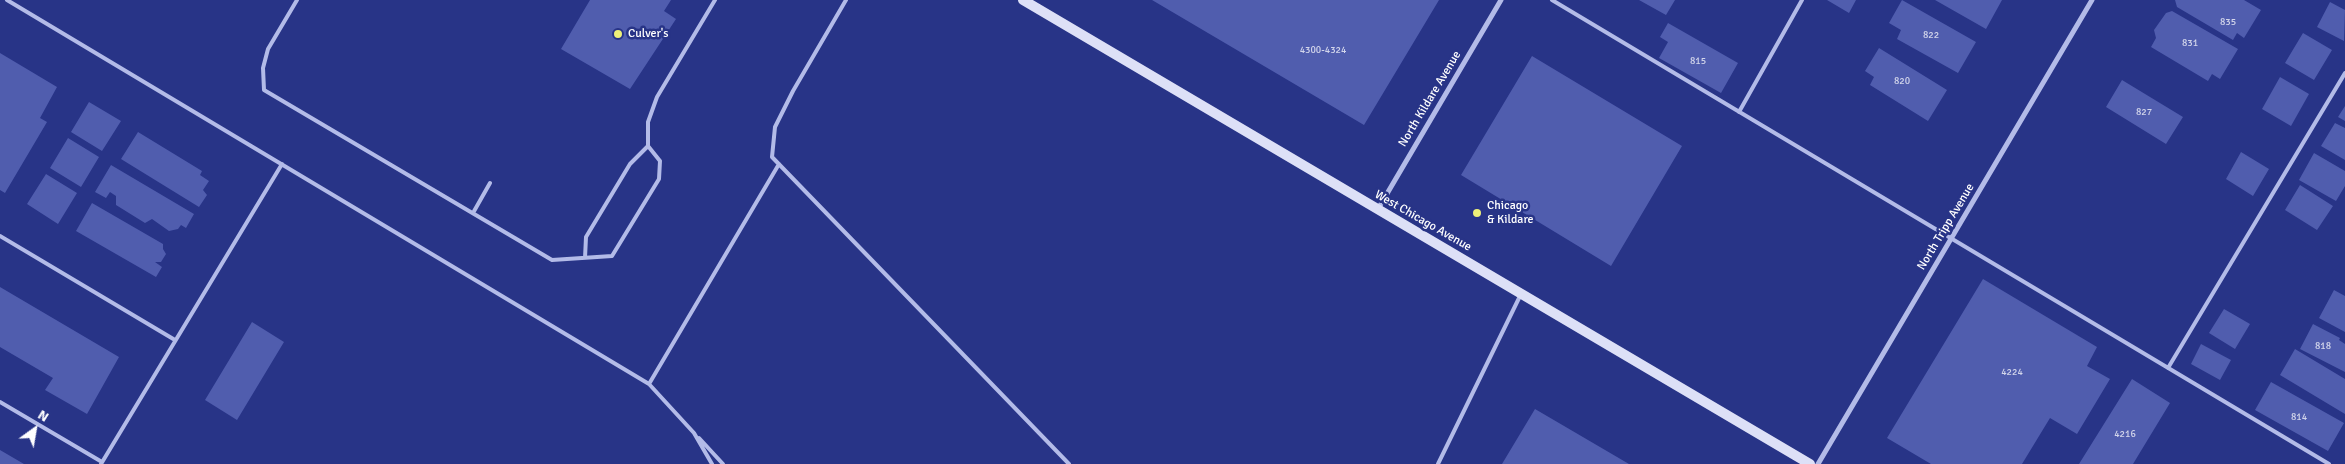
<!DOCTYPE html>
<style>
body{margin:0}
#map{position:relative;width:2345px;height:464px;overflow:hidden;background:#283487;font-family:Signika,sans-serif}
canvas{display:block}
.north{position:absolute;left:10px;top:404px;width:50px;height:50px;-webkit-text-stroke:4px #283487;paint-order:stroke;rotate:32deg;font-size:14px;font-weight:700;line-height:20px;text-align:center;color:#fff}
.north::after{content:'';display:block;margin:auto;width:18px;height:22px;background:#fff;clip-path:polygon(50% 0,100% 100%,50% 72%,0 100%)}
</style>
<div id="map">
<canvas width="2345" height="464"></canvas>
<div class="north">N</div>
</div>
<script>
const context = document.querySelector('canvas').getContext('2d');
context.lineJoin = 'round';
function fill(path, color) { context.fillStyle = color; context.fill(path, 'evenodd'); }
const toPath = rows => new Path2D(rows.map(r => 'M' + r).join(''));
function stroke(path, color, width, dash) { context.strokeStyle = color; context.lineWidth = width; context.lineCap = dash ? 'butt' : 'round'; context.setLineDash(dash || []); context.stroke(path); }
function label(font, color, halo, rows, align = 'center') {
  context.font = font + ' Signika,sans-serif'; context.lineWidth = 5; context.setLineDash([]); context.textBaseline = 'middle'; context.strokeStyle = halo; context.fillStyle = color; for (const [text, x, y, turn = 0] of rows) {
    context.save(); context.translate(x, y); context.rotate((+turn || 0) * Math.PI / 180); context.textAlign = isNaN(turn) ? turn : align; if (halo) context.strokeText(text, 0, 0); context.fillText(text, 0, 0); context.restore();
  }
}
fill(toPath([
 [590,0,671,0,664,11,676,19,630,89,561,49],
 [1152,0,1439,0,1364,125],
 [1639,0,1675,0,1666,15],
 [1827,0,1856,0,1849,13],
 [1902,0,1976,42,1958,73,1897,39,1901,30,1889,23],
 [1935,0,2002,0,1986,29],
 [2175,0,2244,0,2261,10,2244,38,2237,33,2233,40,2177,7],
 [2330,2,2345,10,2344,41,2317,27],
 [2172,11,2238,49,2220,79,2212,74,2208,81,2151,47,2156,38,2154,30,2166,13],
 [1668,23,1738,63,1721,93,1659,58,1668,42,1660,37],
 [2303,33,2332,50,2314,80,2285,63],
 [1879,48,1947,90,1928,121,1870,85,1874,77,1865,71],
 [0,53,57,87,40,118,47,122,5,193,0,190],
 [1532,56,1682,146,1611,266,1461,175],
 [2280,77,2309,94,2291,126,2262,109],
 [2122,80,2183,117,2166,144,2106,107],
 [89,102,121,121,102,151,71,132],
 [2345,106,2345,121,2338,117],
 [2335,123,2345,128,2345,160,2321,146],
 [138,132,202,171,200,175,209,181,203,190,207,195,199,207,121,159],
 [68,138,99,157,81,187,50,168],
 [2241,152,2269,169,2253,196,2226,179],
 [2314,153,2345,171,2345,186,2336,201,2299,180],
 [111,165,194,214,186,228,181,225,178,229,169,231,152,219,145,223,116,205,116,196,110,192,106,198,95,192],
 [46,174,77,193,58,224,27,204],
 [2300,185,2333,206,2317,230,2285,210],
 [92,203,163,244,163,249,166,254,161,262,155,262,162,267,156,277,76,231],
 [1983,279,2097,347,2087,366,2110,379,2077,434,2050,418,2022,464,1931,464,1887,438],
 [0,287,119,357,87,414,45,390,53,378,0,347],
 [2334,290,2345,296,2345,332,2319,318],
 [2224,309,2250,324,2235,349,2209,333],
 [252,322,284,342,237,420,205,400],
 [2313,324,2340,338,2339,340,2345,344,2345,372,2300,349],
 [2201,344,2231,360,2220,380,2191,364],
 [2295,349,2345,379,2345,414,2280,375],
 [2132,379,2170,403,2133,464,2079,464],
 [2271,382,2344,423,2328,451,2255,410],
 [1535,409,1629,464,1502,464],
 [0,450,24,464,0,464]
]), '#505dae');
stroke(toPath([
 [7,0,649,384,779,164],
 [297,0,268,49,263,68,264,90,552,260,612,256,659,179,660,161,648,146,648,122,657,97,715,0],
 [846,0,793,91,775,127,772,157,1069,464],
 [1552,0,2329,464],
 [1739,112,1802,0],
 [473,213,490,183],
 [0,236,175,340],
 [585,258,586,237,630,164,648,146],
 [2168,368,2345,73],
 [649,384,694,433,712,464],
 [0,402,102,462],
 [699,438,723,464],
 [101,464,282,164],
 [1438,464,1521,294]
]), '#b3bbe8', 4);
stroke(toPath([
 [1378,209,1501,0],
 [1818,464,2092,0]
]), '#b3bbe8', 5);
stroke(toPath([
 [1023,0,1810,464]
]), '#dde0f7', 10);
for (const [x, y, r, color] of [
 [618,34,5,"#eef079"],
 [1477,213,5,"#eef079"]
]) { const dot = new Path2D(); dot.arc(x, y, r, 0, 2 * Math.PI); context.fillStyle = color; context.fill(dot); stroke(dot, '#283487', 2); }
label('10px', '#d3d6eb', null, [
 ["835",2228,22],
 ["822",1931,35],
 ["831",2190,43],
 ["4300-4324",1323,50],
 ["815",1698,61],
 ["820",1902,81],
 ["827",2144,112],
 ["818",2323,346],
 ["4224",2012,372],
 ["814",2299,417],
 ["4216",2125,434]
]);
label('12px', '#fff', '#283487', [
 ["Culver's",628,34],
 ["Chicago",1487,206],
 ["& Kildare",1487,220]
], 'left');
label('12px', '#fff', '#283487', [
 ["North Kildare Avenue",1430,99,-59],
 ["West Chicago Avenue",1423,221,30],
 ["North Tripp Avenue",1946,227,-59]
]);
</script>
